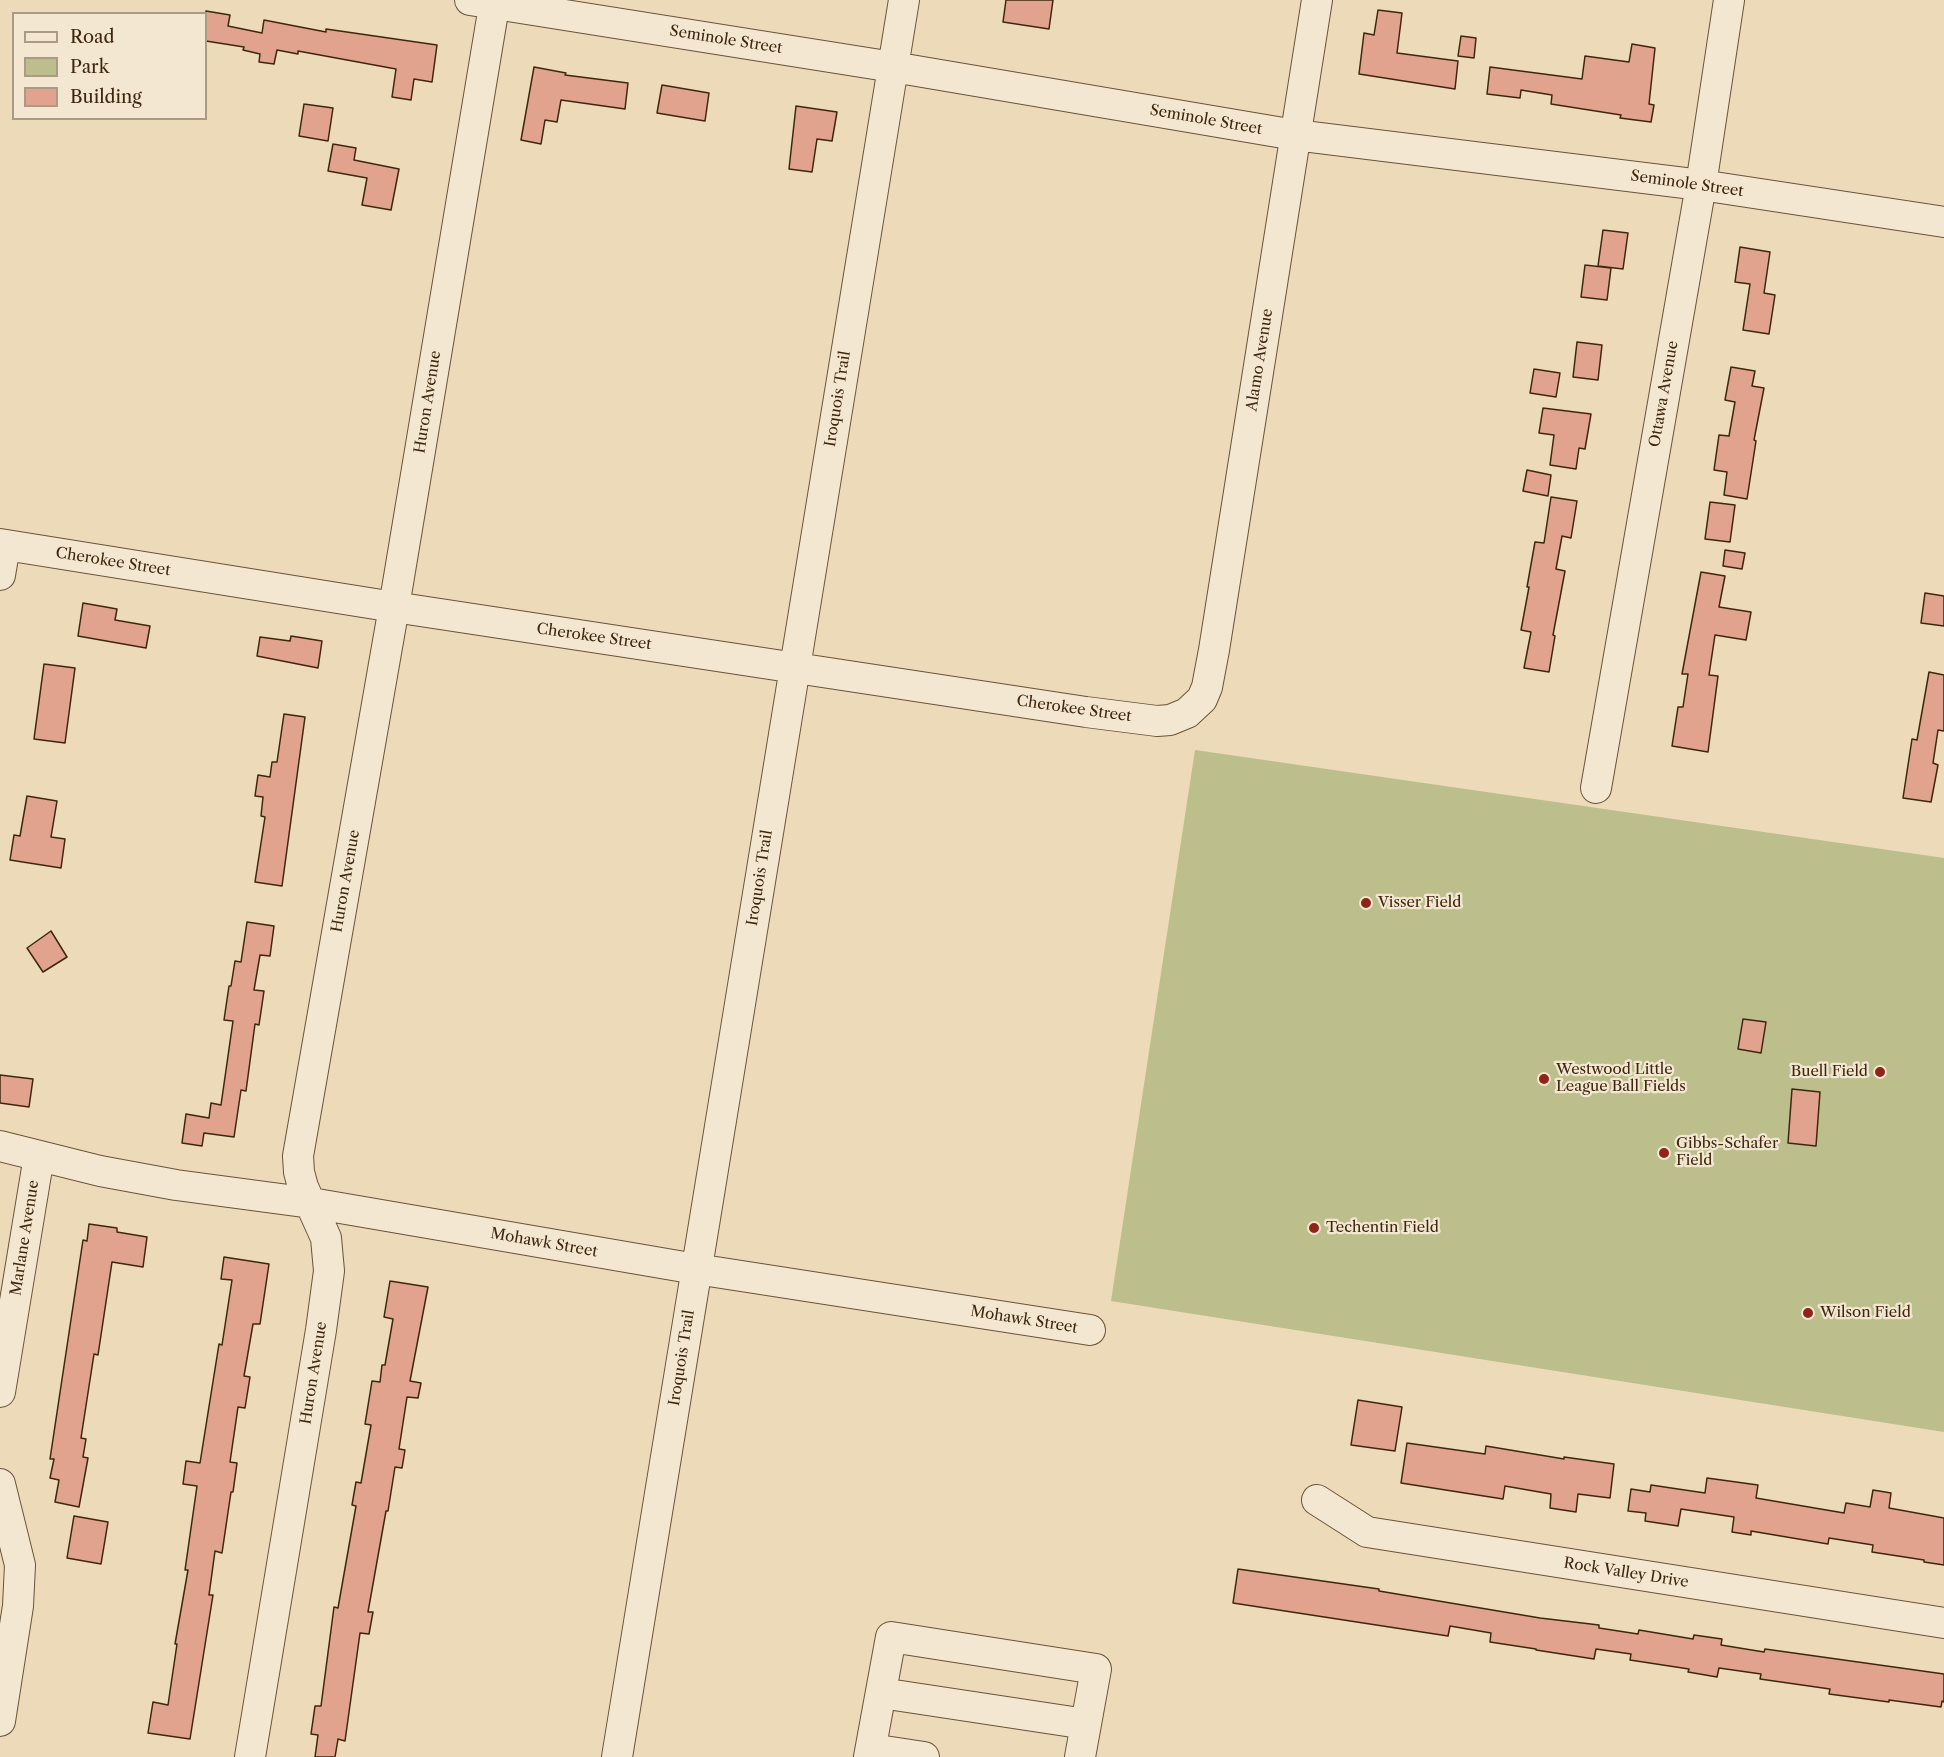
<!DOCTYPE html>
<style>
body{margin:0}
#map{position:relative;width:1944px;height:1757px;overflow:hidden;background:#ecdab9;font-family:"Libre Caslon Text",serif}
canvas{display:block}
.legend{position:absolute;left:12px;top:12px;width:195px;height:108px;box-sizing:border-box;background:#f3e7d2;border:2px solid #ab9a84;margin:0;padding:8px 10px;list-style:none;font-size:18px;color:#3e270e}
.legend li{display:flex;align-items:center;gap:12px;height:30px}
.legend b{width:30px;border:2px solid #ab9a84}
</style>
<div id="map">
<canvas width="1944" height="1757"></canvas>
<ul class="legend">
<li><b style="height:8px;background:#f3e7d2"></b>Road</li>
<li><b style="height:16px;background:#bcbe8c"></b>Park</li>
<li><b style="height:16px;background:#e2a38e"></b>Building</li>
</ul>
</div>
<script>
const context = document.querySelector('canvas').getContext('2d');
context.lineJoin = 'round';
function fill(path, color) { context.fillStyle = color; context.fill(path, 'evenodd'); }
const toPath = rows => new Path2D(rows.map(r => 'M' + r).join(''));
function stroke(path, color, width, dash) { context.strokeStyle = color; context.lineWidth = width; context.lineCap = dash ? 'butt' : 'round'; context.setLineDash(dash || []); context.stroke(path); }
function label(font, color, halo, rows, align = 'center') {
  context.font = font + ' "Libre Caslon Text",serif'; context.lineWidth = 4.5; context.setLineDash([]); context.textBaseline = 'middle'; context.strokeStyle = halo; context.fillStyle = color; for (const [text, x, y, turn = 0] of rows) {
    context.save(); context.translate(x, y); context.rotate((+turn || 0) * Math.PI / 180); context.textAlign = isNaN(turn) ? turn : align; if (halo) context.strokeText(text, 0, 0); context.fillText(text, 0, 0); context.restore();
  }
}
fill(toPath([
 [1195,750,1944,858,1944,1432,1111,1301]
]), '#bcbe8c');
const building = toPath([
 [1006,0,1053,0,1049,29,1003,22,1006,0],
 [1378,10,1402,13,1397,53,1458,61,1455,89,1359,74,1364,33,1374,35,1378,10],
 [206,11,230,15,228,26,262,33,264,20,326,32,326,29,437,45,432,82,414,79,411,100,392,97,396,69,298,51,298,54,277,50,274,64,259,62,260,54,243,50,244,47,206,41,206,11],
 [1461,36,1476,38,1474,58,1458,56,1461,36],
 [1632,44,1655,48,1649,104,1654,105,1651,122,1620,118,1621,115,1551,104,1552,95,1521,90,1520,98,1487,94,1490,67,1582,79,1585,56,1629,62,1632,44],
 [534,67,566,73,565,75,628,83,625,109,561,100,557,122,545,120,541,144,521,140,534,67],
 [662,85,709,93,705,121,657,113,662,85],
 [304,104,333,108,328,141,299,136,304,104],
 [796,106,837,112,832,141,817,139,812,172,789,169,796,106],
 [333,144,356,148,354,160,399,169,391,210,362,205,367,178,328,171,333,144],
 [1603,230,1628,233,1623,269,1598,266,1603,230],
 [1740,247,1770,252,1764,293,1775,295,1769,334,1743,330,1750,284,1735,282,1740,247],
 [1585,265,1611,268,1607,300,1581,297,1585,265],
 [1577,342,1602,345,1598,380,1573,377,1577,342],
 [1731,367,1755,371,1752,386,1764,388,1754,440,1756,441,1747,499,1724,495,1727,472,1714,470,1719,435,1729,436,1735,402,1725,400,1731,367],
 [1534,369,1560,373,1556,397,1530,393,1534,369],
 [1543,408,1591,414,1585,449,1579,448,1576,469,1550,465,1554,435,1539,433,1543,408],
 [1527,470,1551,475,1548,496,1523,491,1527,470],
 [1551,497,1577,501,1571,538,1562,536,1556,569,1565,571,1553,635,1555,636,1549,672,1524,668,1531,632,1521,630,1529,587,1527,587,1535,542,1544,543,1551,497],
 [1710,502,1735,505,1730,542,1705,539,1710,502],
 [1725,550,1745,553,1742,569,1723,566,1725,550],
 [1701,572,1725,576,1719,607,1751,612,1746,640,1715,635,1709,675,1718,676,1708,752,1672,746,1678,707,1683,707,1688,674,1682,674,1701,572],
 [1925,593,1944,596,1944,626,1921,623,1925,593],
 [83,603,117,609,115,620,150,626,146,648,78,636,83,603],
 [291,636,322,641,318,668,257,656,260,637,290,641,291,636],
 [44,664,75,668,65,743,34,739,44,664],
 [1929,672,1944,675,1944,731,1938,730,1933,763,1938,765,1931,802,1903,798,1912,739,1917,740,1929,672],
 [284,714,305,717,282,886,255,882,265,817,261,816,263,797,255,796,258,775,270,777,272,762,277,762,284,714],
 [27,796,57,801,51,837,65,839,61,868,10,860,14,835,20,836,27,796],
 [247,922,274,926,270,956,260,955,254,990,264,991,259,1025,255,1024,246,1091,241,1090,234,1137,204,1133,202,1146,182,1143,186,1114,209,1118,211,1103,221,1105,233,1021,224,1020,229,986,231,986,235,961,241,962,247,922],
 [51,931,67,957,43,972,27,948,51,931],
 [1743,1019,1766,1022,1761,1053,1738,1049,1743,1019],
 [0,1075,33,1079,29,1107,0,1103,0,1075],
 [1792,1089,1820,1092,1816,1146,1788,1143,1792,1089],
 [89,1224,117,1228,117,1232,147,1237,143,1267,112,1262,98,1355,94,1354,81,1438,86,1439,83,1457,88,1458,79,1507,55,1502,59,1480,50,1478,54,1459,50,1459,83,1240,87,1241,89,1224],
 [224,1257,269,1264,260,1324,253,1324,244,1376,250,1377,245,1408,238,1407,230,1462,237,1463,233,1492,231,1492,222,1553,215,1551,209,1595,213,1595,190,1739,148,1733,153,1702,168,1705,177,1644,175,1644,188,1570,185,1570,197,1486,183,1484,186,1461,200,1463,219,1344,222,1345,232,1280,221,1279,224,1257],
 [390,1281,428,1287,410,1381,421,1383,418,1398,407,1397,399,1449,405,1450,402,1468,395,1467,388,1511,386,1511,368,1612,373,1612,369,1634,360,1633,345,1741,338,1739,335,1757,315,1757,318,1735,311,1734,315,1706,321,1706,334,1607,338,1608,356,1506,352,1505,356,1482,361,1483,371,1425,365,1424,372,1381,380,1382,382,1365,385,1365,393,1319,384,1317,390,1281],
 [1358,1400,1402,1407,1395,1451,1351,1445,1358,1400],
 [1407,1443,1485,1454,1486,1446,1564,1459,1564,1457,1614,1464,1610,1498,1578,1494,1576,1512,1550,1508,1551,1494,1505,1486,1503,1499,1401,1483,1407,1443],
 [1707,1478,1758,1485,1756,1498,1844,1513,1846,1503,1870,1507,1873,1490,1891,1493,1889,1508,1944,1518,1944,1565,1924,1562,1924,1560,1872,1552,1873,1545,1829,1538,1828,1544,1751,1531,1751,1535,1732,1532,1734,1517,1681,1509,1678,1526,1645,1521,1646,1513,1628,1511,1631,1489,1650,1492,1651,1485,1705,1493,1707,1478],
 [74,1516,108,1522,101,1564,67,1558,74,1516],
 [1238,1569,1379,1589,1379,1591,1540,1618,1599,1625,1599,1628,1638,1634,1639,1630,1693,1639,1694,1635,1722,1639,1721,1645,1764,1652,1765,1649,1944,1674,1944,1702,1942,1701,1941,1707,1889,1700,1889,1702,1829,1694,1830,1689,1760,1679,1761,1674,1719,1668,1717,1677,1688,1672,1689,1669,1630,1660,1631,1654,1596,1649,1594,1659,1536,1650,1536,1649,1490,1642,1491,1633,1450,1626,1448,1636,1233,1603,1238,1569]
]);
fill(building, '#e2a38e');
stroke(building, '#3e270e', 1.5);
const minor = toPath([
 [470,0,893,67,1295,135,1701,185,1944,222],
 [0,544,394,607,1086,712,1157,721,1170,720,1187,713,1202,699,1207,687,1214,650,1317,0],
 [0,575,5,545],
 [1596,788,1701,185,1729,0],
 [0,1146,100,1171,176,1185,311,1203,696,1269,1090,1330],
 [0,1392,39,1156],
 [0,1484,20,1565,18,1606,0,1721],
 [1317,1500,1367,1532,1944,1623],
 [881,1693,1086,1724],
 [871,1749,924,1757],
 [250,1757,321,1330,329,1271,326,1238,303,1187,299,1172,298,1156,394,607,495,0],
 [617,1757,904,0],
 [869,1757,891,1637,1096,1669,1080,1757]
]);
stroke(minor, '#6a5439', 32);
stroke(minor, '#f3e7d2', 30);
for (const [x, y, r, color] of [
 [1366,903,6,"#8f2418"],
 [1880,1072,6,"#8f2418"],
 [1544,1079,6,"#8f2418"],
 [1664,1153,6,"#8f2418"],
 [1314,1228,6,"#8f2418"],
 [1808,1313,6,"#8f2418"]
]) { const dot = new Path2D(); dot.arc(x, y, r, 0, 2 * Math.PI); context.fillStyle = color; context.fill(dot); stroke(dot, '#f3e7d2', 2); }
label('15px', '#3e270e', '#f3e7d2', [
 ["Seminole Street",726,40,9],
 ["Seminole Street",1206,120,10],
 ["Seminole Street",1687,184,8],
 ["Alamo Avenue",1260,360,-81],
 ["Ottawa Avenue",1664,394,-80],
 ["Iroquois Trail",838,399,-81],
 ["Huron Avenue",428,402,-81],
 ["Cherokee Street",113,562,9],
 ["Cherokee Street",594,637,8],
 ["Cherokee Street",1074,709,8],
 ["Iroquois Trail",760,878,-81],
 ["Huron Avenue",346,881,-80],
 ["Marlane Avenue",25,1238,-81],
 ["Mohawk Street",544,1243,10],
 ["Mohawk Street",1024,1320,9],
 ["Iroquois Trail",682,1358,-81],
 ["Huron Avenue",314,1373,-81],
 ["Rock Valley Drive",1626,1573,9]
]);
label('15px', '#3e270e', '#f3e7d2', [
 ["Visser Field",1378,903],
 ["Westwood Little",1556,1070],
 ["League Ball Fields",1556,1087],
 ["Buell Field",1868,1072,"right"],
 ["Gibbs-Schafer",1676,1144],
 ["Field",1676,1161],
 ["Techentin Field",1326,1228],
 ["Wilson Field",1820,1313]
], 'left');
</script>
